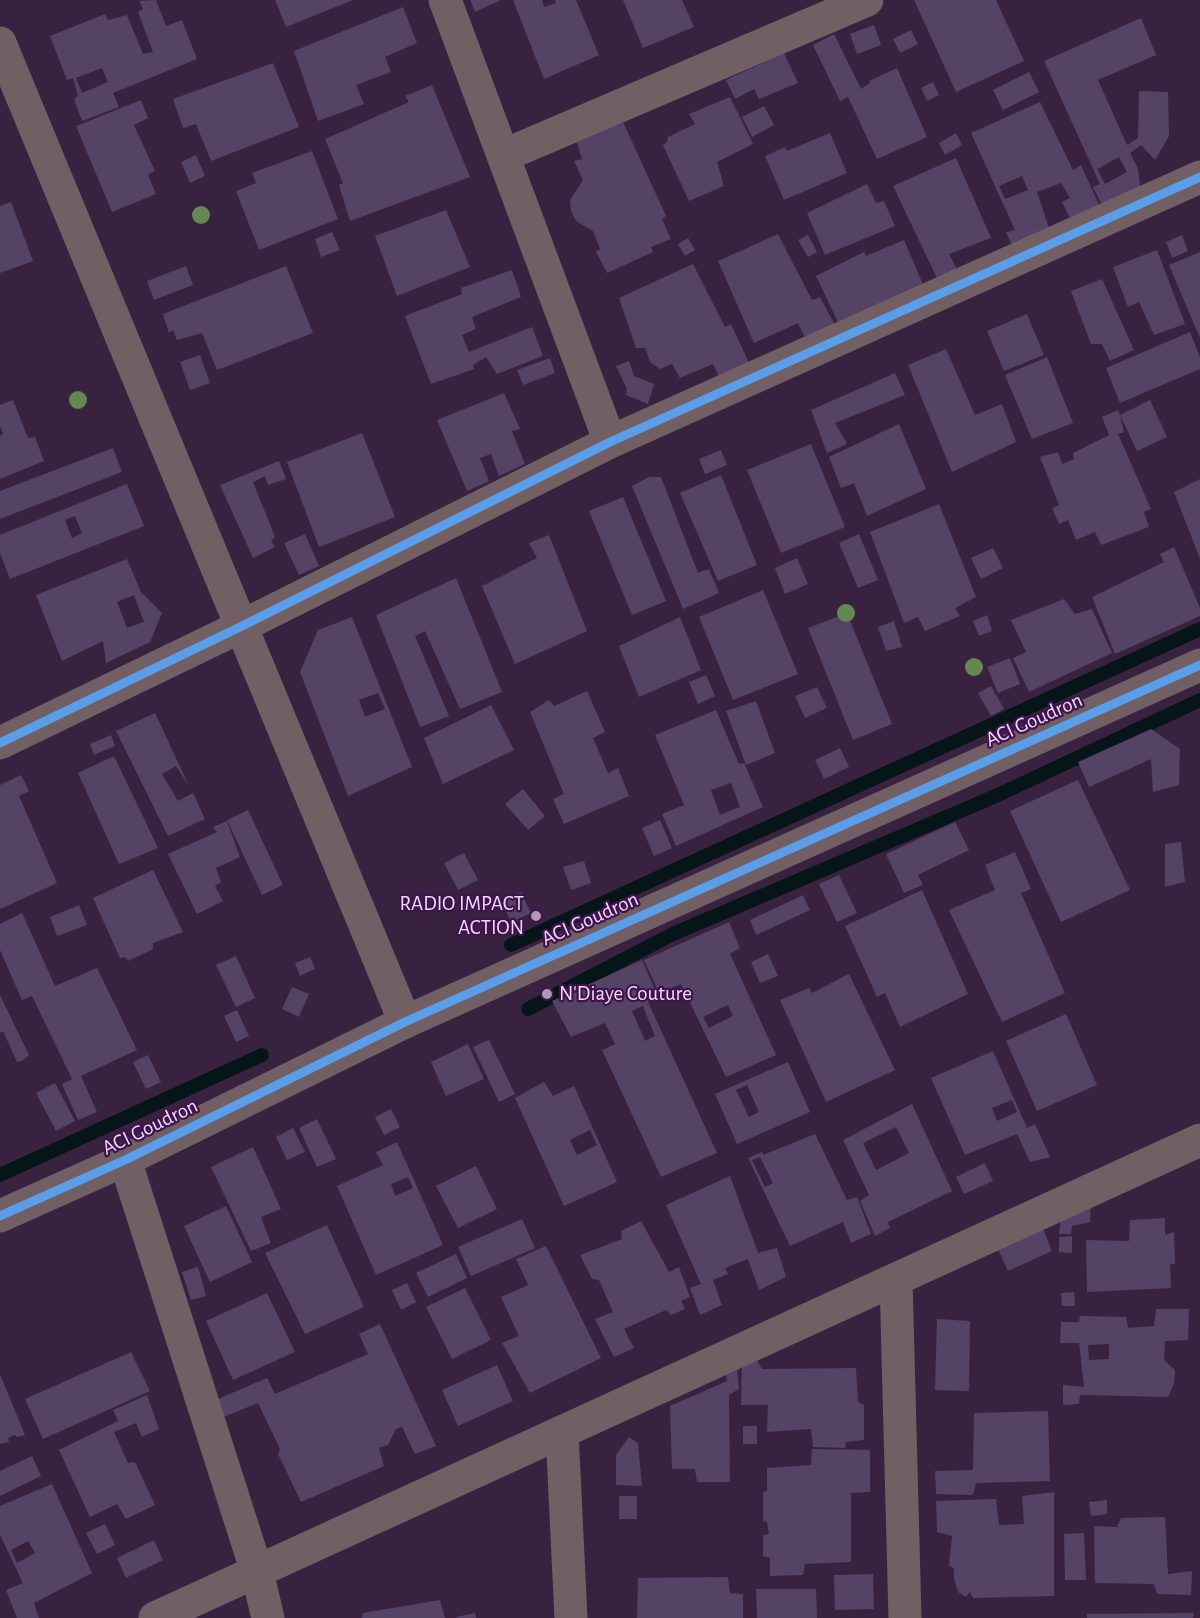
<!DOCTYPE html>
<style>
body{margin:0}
canvas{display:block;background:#392140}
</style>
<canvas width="1200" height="1618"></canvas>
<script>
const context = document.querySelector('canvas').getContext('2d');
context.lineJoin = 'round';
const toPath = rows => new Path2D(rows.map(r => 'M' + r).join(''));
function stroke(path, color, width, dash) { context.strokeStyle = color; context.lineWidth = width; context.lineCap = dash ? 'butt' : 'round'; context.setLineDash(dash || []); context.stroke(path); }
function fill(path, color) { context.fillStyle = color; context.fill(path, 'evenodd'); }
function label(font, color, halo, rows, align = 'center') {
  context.font = font + ' "Alegreya Sans",sans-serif'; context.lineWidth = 4.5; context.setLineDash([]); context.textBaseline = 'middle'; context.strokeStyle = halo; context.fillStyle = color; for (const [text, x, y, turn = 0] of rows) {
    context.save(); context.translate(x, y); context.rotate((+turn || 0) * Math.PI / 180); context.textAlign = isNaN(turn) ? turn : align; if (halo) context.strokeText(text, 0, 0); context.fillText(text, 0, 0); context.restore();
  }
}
stroke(toPath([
 [511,945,1200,629],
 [528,1009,673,934,998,795,1200,700],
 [0,1175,262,1055]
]), '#051518', 14);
fill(toPath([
 [156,0,166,26,182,20,197,59,113,93,119,107,82,121,74,99,78,96,73,78,67,80,50,36,105,14,108,20,127,15,143,54,153,52,138,12,143,9,139,1],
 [102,68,108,82,82,93,76,78],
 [275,0,353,0,286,27],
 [470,0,501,0,475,12],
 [513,0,542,0,544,7,556,3,555,0,576,0,599,55,544,79],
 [623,0,682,0,694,27,643,48],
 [914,0,996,0,1024,61,956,92],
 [403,7,417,43,385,57,391,72,356,85,364,104,318,121,294,51],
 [1141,18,1156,55,1098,80,1127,145,1138,138,1139,91,1168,92,1169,136,1155,160,1141,145,1130,153,1138,169,1141,192,1104,209,1093,187,1100,184,1044,61],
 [1119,157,1127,172,1105,184,1097,169],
 [874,25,881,45,857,54,850,34],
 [911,30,918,44,900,53,893,39],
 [834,34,861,89,870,83,869,81,897,68,927,137,877,159,848,97,840,101,813,45],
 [784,53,798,83,759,99,754,89,735,99,726,80],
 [273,63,299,127,211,161,196,124,183,128,173,99],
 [1029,72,1039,92,1003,110,993,90],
 [933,82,939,95,927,101,921,88],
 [432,85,470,177,350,221,339,185,343,183,325,139,409,102,405,96],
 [730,97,753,144,717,162,724,186,689,201,663,145,667,142,668,137,695,124,689,114],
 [141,100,148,118,134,125,155,171,148,175,156,194,112,212,76,126],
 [1040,102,1073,170,1081,165,1099,205,1070,218,1062,202,1070,198,1061,183,1037,192,1049,228,1012,245,1006,232,1015,230,971,133],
 [1022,176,1028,190,1005,199,999,186],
 [764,106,774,125,752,137,742,117],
 [623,122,666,216,662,219,671,239,651,247,653,252,607,273,596,252,600,249,593,231,576,221,571,211,570,200,583,180,574,161,582,159,577,142],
 [830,133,847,173,784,200,765,156,785,147,787,151],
 [956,133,962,145,945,155,939,143],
 [312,151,338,219,259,250,236,191,256,183,252,173],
 [196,155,205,176,190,183,181,162],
 [956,158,991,238,949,254,958,271,938,280,893,186],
 [867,184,876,203,884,201,895,226,825,255,807,213],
 [11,202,33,261,0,273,0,206],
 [446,210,470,267,397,296,375,236],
 [332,232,340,250,321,257,315,239],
 [778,234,812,300,820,297,837,329,807,342,798,323,754,343,718,261],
 [808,235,817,252,808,257,798,240],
 [1182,235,1188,251,1172,258,1166,242],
 [688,238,695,250,685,256,678,244],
 [904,240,924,287,839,324,816,276,864,252,866,256],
 [1157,250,1185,324,1154,335,1139,302,1128,307,1113,267],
 [1200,252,1200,338,1169,265],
 [693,264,725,327,731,324,751,367,720,379,713,364,680,378,672,364,660,369,650,362,645,348,636,348,619,298],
 [186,266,193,285,154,300,147,281],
 [286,266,313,333,217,370,202,333,177,340,173,330,169,333,163,314],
 [512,270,521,297,472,317,476,329,462,335,469,352,532,327,543,356,497,374,486,357,473,365,474,369,431,384,405,316,462,294,461,288],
 [1102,279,1134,350,1110,361,1102,344,1091,344,1071,291],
 [1027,314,1044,355,1004,371,987,331],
 [1190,332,1200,357,1200,369,1120,403,1106,368],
 [946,349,975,415,1002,404,1016,442,952,472,908,365],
 [200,355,210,383,190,390,180,362],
 [1047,357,1073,423,1032,439,1005,375],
 [550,358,555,373,523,385,517,370],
 [629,361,634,376,654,384,648,404,626,395,627,389,616,366],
 [895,373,905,395,835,423,847,444,827,453,811,410],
 [504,393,520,429,512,431,525,464,499,476,491,454,480,458,489,481,467,491,437,420],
 [13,400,28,438,35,437,44,461,0,479,0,436,3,434,0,426,0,405],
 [1150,400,1167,437,1137,451,1120,415,1124,432,1118,434,1151,509,1144,512,1149,527,1101,545,1095,532,1076,540,1068,520,1059,524,1052,508,1059,505,1040,457,1058,452,1062,464,1074,459,1073,453,1109,435,1102,417,1118,410,1120,415],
 [899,424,926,489,867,516,854,483,841,488,829,457],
 [362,433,395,517,319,547,287,462],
 [811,444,845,527,781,553,747,470],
 [113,448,122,472,0,519,0,491],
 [721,450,727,465,705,474,699,459],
 [279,461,286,479,268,485,265,476,253,482,275,537,271,541,275,547,253,558,220,485],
 [721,475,757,565,718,581,680,493],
 [649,477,661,477,698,573,709,569,719,593,683,609,632,486],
 [1200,479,1200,559,1174,492],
 [127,484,144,526,10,579,0,553,0,535],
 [75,516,82,533,72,538,65,520],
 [623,497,666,601,632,615,589,511],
 [939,504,976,597,955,608,960,616,925,631,918,617,904,623,870,532],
 [305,534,319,566,299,575,284,543],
 [859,534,878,580,858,588,839,543],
 [549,535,587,631,515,664,482,586,537,558,529,543],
 [1174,547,1200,608,1200,616,1115,654,1092,597,1164,562,1160,554],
 [993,548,1003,568,981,579,971,558],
 [797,558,808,584,785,594,775,568],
 [127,559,141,592,162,613,150,642,106,663,103,641,62,661,36,595],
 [134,595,144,622,127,628,117,602],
 [456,578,502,692,460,709,425,631,415,636,449,716,420,727,376,615],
 [763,590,798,674,733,700,699,617],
 [1064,599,1075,614,1092,609,1112,653,1029,692,1013,658,1026,652,1011,620],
 [847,613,892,724,853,740,808,628],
 [987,615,992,631,979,636,973,621],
 [352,617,412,767,348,796,300,672,318,630],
 [378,693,385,709,365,717,359,700],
 [680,617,701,670,639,697,619,646],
 [894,621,902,647,886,651,878,627],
 [1010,658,1020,684,998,693,987,667],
 [706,675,715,696,698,704,689,682],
 [991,686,1004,709,991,716,978,693],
 [817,687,827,708,805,718,795,696],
 [587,691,605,732,593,738,608,773,618,768,629,796,564,824,553,799,564,794,530,712,549,700,554,706],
 [756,701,775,753,746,765,726,711],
 [491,705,514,750,443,784,424,738],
 [716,710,739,764,744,763,763,807,676,846,662,814,684,805,655,735],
 [731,783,740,807,720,815,711,790],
 [155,713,189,786,176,766,162,774,178,801,193,793,205,819,168,836,116,731],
 [1151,729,1180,749,1179,785,1153,792,1151,759,1089,787,1078,762],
 [111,735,115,746,94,755,90,744],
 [840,748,849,767,824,779,815,760],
 [114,756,158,848,119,864,78,773],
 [21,775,29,791,19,796,57,883,0,909,0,785],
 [1078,780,1130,890,1061,922,1010,811],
 [523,789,545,816,528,830,505,804],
 [248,810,283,885,262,895,227,820],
 [660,820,672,848,654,856,642,828],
 [227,821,240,857,216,868,221,882,215,886,223,901,197,914,168,854,217,832,213,827],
 [955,822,969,850,918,875,923,885,904,893,886,854],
 [1181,842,1185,882,1165,887,1165,844],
 [1015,852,1031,889,1021,893,1065,993,1002,1022,949,910,995,890,985,865],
 [464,853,478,880,458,890,444,863],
 [584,861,591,883,571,890,563,867],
 [153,870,183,932,153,943,153,949,128,961,125,957,120,958,93,898],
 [839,875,857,913,837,922,819,884],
 [922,890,968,994,900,1027,885,993,877,997,845,926],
 [521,892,531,913,511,922,502,902],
 [803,895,810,910,756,935,750,920],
 [79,905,87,925,57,936,50,917],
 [22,913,55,986,97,968,137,1050,81,1076,97,1112,78,1120,62,1084,72,1079,32,996,22,1000,0,950,0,924],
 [729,922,740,948,730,954,776,1055,726,1077,681,984,659,993,644,960],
 [728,1005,733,1016,709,1028,703,1017],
 [768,954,778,976,760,983,751,962],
 [236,956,255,998,236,1007,216,965],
 [310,957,315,969,300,976,295,963],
 [642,960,658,997,648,1002,717,1153,661,1177,602,1050,615,1044,605,1023,571,1037,552,1001],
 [643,1006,655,1036,645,1041,632,1011],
 [849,974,895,1070,826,1102,780,1000,809,988,812,993],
 [292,987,309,994,299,1017,282,1009],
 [0,995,29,1055,22,1061,17,1062,3,1031,0,1033],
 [237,1010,249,1036,236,1042,224,1016],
 [1066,1014,1097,1085,1037,1111,1006,1041],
 [489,1040,515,1094,499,1102,473,1047],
 [468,1044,484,1079,446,1096,431,1062],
 [993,1051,1027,1128,1035,1124,1050,1157,1030,1162,1017,1134,965,1155,931,1078],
 [1012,1100,1017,1112,997,1121,992,1108],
 [148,1055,161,1082,146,1089,133,1062],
 [788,1062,810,1112,737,1144,715,1094],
 [747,1085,759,1112,749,1117,736,1090],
 [544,1082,553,1096,574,1086,617,1182,564,1206,515,1098],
 [590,1130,597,1145,577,1155,570,1140],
 [55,1083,75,1121,56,1131,36,1093],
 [912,1104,952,1191,888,1222,890,1228,875,1236,860,1201,869,1195,843,1140],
 [896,1127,909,1153,876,1170,863,1143],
 [391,1109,400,1127,384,1135,375,1117],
 [317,1119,336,1159,317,1167,299,1128],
 [293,1128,305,1152,287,1160,276,1137],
 [815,1134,847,1200,857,1197,871,1234,851,1243,843,1222,790,1246,748,1158,762,1152,763,1155],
 [760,1157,773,1183,765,1187,752,1160],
 [397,1142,443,1245,376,1275,337,1186,383,1165,376,1152],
 [408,1177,413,1188,395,1196,391,1184],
 [253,1147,281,1209,261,1217,271,1243,251,1251,211,1167],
 [985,1163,993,1181,964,1194,956,1177],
 [476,1166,497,1209,458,1228,436,1186],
 [730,1176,758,1253,777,1248,786,1277,759,1290,748,1259,725,1268,728,1274,713,1280,722,1305,700,1315,690,1288,701,1284,666,1205],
 [1091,1202,1090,1222,1072,1226,1071,1234,1059,1234,1061,1215],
 [226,1206,252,1262,210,1282,184,1226],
 [1165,1218,1165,1235,1174,1232,1175,1264,1170,1264,1171,1288,1087,1292,1086,1240,1129,1241,1130,1220],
 [522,1219,535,1248,471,1276,458,1247],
 [641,1221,669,1272,679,1267,690,1297,681,1301,685,1309,671,1315,666,1310,624,1329,634,1348,614,1357,595,1319,613,1312,599,1280,592,1279,580,1255,622,1239,621,1231],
 [327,1225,364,1307,305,1334,265,1253],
 [1043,1229,1052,1251,1008,1271,998,1249],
 [1072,1236,1072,1253,1059,1252,1059,1237],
 [546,1246,601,1358,530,1393,502,1343,519,1336,501,1297,528,1285,516,1259],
 [456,1254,467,1278,428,1297,416,1273],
 [198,1267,206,1296,191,1300,182,1272],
 [407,1283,416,1302,401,1310,392,1290],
 [465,1288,491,1340,452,1359,426,1307],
 [1074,1292,1075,1306,1062,1306,1061,1293],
 [267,1293,295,1352,233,1380,206,1321],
 [1156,1309,1189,1309,1188,1340,1165,1341,1164,1360,1175,1370,1174,1384,1168,1397,1080,1395,1079,1404,1063,1405,1063,1385,1084,1387,1079,1343,1060,1343,1061,1322,1079,1322,1080,1316,1126,1317,1128,1328,1154,1326],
 [1109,1344,1109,1359,1089,1360,1088,1345],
 [937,1319,970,1321,969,1391,935,1390],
 [380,1324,436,1446,415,1454,402,1427,396,1429,388,1445,379,1448,384,1466,301,1502,278,1454,280,1449,258,1403,216,1420,211,1402,267,1378,275,1394,368,1354,359,1334],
 [131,1352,150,1391,43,1439,25,1399],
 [757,1360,762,1369,856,1368,858,1402,864,1405,864,1440,846,1442,845,1448,813,1447,811,1429,767,1432,768,1405,741,1405,742,1366],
 [497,1365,513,1401,458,1426,442,1390],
 [737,1369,739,1389,729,1395,730,1482,697,1482,695,1469,672,1469,670,1406,727,1381,726,1374],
 [0,1374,25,1435,17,1437,14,1435,8,1438,9,1442,0,1444],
 [147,1395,159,1429,142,1437,136,1423,114,1432,128,1463,135,1462,155,1505,126,1519,117,1504,90,1517,59,1450,118,1421,113,1410],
 [1048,1411,1050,1481,976,1483,973,1495,936,1494,935,1471,973,1470,974,1413],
 [743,1426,757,1426,757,1444,743,1444],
 [629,1437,638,1443,642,1486,616,1485,616,1455],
 [812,1449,870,1450,870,1492,851,1493,851,1562,805,1564,803,1575,770,1576,770,1558,763,1556,763,1535,769,1534,767,1522,763,1521,763,1492,767,1491,767,1468,811,1465],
 [32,1456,41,1476,0,1496,0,1471],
 [52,1484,92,1573,34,1603,39,1618,17,1618,6,1590,23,1583,0,1535,0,1506],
 [28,1541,35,1553,17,1563,11,1550],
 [1054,1492,1054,1596,973,1598,970,1592,966,1597,958,1592,954,1579,954,1569,949,1565,952,1536,937,1532,936,1501,996,1499,999,1525,1024,1524,1022,1496],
 [619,1496,637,1496,637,1519,619,1519],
 [1107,1500,1107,1514,1091,1516,1089,1502],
 [1165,1517,1168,1574,1192,1571,1191,1595,1157,1594,1154,1584,1095,1583,1094,1526,1117,1527,1121,1518],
 [105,1524,115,1545,97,1554,86,1533],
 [1084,1533,1086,1580,1065,1580,1064,1534],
 [154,1540,163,1560,126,1578,117,1558],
 [873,1574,874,1609,835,1610,834,1575],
 [728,1577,730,1593,743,1594,743,1618,637,1618,638,1578],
 [756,1589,816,1589,817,1618,757,1618],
 [440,1600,445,1618,362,1618,363,1613],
 [475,1613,476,1618,456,1618,456,1617],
 [1194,1613,1193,1618,1087,1618,1087,1614]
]), '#544364');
stroke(toPath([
 [445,0,610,442],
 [0,43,405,1022],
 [505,155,867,0],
 [0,743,240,627,610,442,1200,177],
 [125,1160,257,1572,268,1618],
 [896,1279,905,1618],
 [562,1432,571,1618],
 [155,1618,1200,1140]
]), '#715f64', 33);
stroke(toPath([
 [0,1216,125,1160,405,1022,1200,665]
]), '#715f64', 33);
stroke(toPath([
 [0,743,240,627,610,442,1200,177],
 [0,1216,125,1160,405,1022,1200,665]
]), '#5a9eea', 9);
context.fillStyle = '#648850';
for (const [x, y] of [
 [201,215],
 [78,400],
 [846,613],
 [974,667]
]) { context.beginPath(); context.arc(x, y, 9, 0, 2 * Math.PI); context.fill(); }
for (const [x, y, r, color] of [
 [536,916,6,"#b198b9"],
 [547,994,6,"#b198b9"]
]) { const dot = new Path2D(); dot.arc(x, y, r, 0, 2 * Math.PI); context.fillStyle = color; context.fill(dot); stroke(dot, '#3f144d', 2); }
label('21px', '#f1d8fa', '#3f144d', [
 ["ACI Goudron",1034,720,-24],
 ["ACI Goudron",590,919,-24],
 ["ACI Goudron",150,1127,-26]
]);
label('21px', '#f1d8fa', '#3f144d', [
 ["RADIO IMPACT",524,904],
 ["ACTION",524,928],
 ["N'Diaye Couture",559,994,"left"]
], 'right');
</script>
